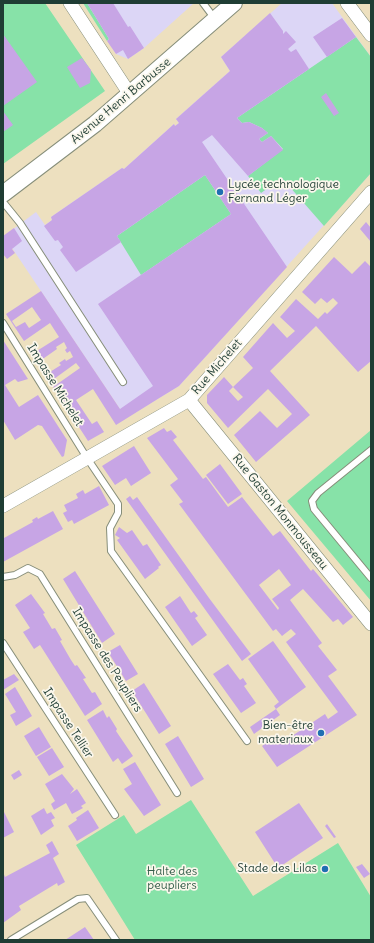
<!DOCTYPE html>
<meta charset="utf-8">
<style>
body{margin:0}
#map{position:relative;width:374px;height:943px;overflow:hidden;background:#ede0bf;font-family:Delius,sans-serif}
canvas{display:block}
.frame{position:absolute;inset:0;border:4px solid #1f3d34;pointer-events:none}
</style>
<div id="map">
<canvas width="374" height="943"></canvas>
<div class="frame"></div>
</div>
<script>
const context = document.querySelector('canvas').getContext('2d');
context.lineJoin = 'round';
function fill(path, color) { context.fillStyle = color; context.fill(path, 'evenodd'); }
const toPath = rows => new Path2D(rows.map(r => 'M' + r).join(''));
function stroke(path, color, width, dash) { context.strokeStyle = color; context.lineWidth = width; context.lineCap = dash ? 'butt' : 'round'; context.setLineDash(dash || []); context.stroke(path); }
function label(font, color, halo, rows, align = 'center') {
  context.font = font + ' Delius,sans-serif'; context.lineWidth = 3.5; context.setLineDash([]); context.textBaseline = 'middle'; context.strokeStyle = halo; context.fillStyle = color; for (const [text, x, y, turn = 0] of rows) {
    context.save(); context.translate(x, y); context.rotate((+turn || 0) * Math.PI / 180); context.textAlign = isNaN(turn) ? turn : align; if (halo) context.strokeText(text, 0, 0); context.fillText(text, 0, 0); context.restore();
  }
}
fill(toPath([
 [83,3,194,3,144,48,128,59,116,54],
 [282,3,332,3,371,57,371,173,179,386,126,418,4,236,36,212,45,225,52,220,51,217,122,168,124,169,174,124,175,126,179,123,176,119,230,71,221,57]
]), '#dcd6f6');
fill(toPath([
 [3,3,45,3,105,91,3,164],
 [83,3,87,3,109,39,107,41],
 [356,37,371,57,371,173,324,226,282,178,261,193,248,176,283,149,271,136,262,142,259,139,268,133,262,128,249,122,242,123,237,118],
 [205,175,231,214,141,275,117,236],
 [371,430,371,601,287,501],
 [191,800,253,896,338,843,371,897,371,940,135,940,76,845,124,815,136,834]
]), '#87e2a8');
fill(toPath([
 [87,3,113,3,128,27,130,26,144,48,128,59,123,50,116,54,107,41,109,39],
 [270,13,283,31,283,34,286,31,296,42,288,49,291,52,296,49,309,69,237,118,242,123,249,122,262,128,268,133,259,139,262,142,271,136,283,150,248,176,212,135,202,142,287,267,179,386,161,397,116,425,93,389,76,400,92,424,97,421,104,432,88,441,53,387,80,368,76,363,54,379,52,377,48,379,45,375,61,365,59,363,65,359,66,361,73,357,70,351,67,353,65,350,67,348,64,342,56,347,57,349,37,363,32,354,59,337,50,323,24,341,6,314,41,291,120,409,153,386,98,304,231,214,205,175,117,236,121,242,76,272,60,250,63,247,58,240,55,241,44,226,52,220,51,217,122,168,124,169,174,124,175,126,179,123,176,119,230,71,221,57],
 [32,307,41,320,29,328,25,322,16,327,12,321],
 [342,18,356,37,327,57,313,37],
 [3,34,37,82,3,106],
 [82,58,91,70,90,83,80,88,67,67],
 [326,93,339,113,334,116,321,97],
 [3,111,13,125,3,132],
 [366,222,371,228,371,242,360,229],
 [14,228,22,241,12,249,15,253,7,259,3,254,3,236],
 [334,257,352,274,365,261,371,267,371,361,358,372,316,326,270,371,310,415,256,462,234,435,260,411,277,428,292,414,268,389,228,428,207,403,207,395,224,377,233,387,229,391,238,401,243,397,233,387,253,368,243,357,273,323,287,338,295,331,280,317,296,299,318,319,325,312,327,314,338,303,333,298,327,303,321,298,315,304,302,292],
 [3,340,28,379,18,382,15,379,5,385,19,407,38,395,67,440,64,456,62,457,42,426,38,425,15,440,3,420],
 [164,428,167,432,171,430,177,437,173,440,203,479,206,477,228,507,242,497,273,536,280,531,311,571,313,569,353,617,343,625,338,619,333,622,303,589,290,600,322,643,318,646,337,670,328,676,357,715,277,767,262,746,278,735,283,742,325,714,328,719,338,712,286,642,296,634,291,629,282,636,276,629,273,631,179,504,183,502,170,485,178,479,147,438],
 [279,569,291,585,272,599,279,608,278,610,259,585],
 [134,446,151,473,131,486,126,478,115,485,102,466],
 [220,464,242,494,228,504,206,475],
 [99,486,109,505,74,524,72,520,68,522,63,513,67,511,64,505,78,498,76,494,83,490,85,494],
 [130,496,133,500,137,497,209,598,251,654,242,661,126,499],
 [53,511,63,529,3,562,3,536,4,538,33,522,32,520,37,517,38,519],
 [119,527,127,533,132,530,143,546,147,544,161,565,158,567,159,568,145,579,117,540,120,538,115,535],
 [75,571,115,634,102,643,63,579],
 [31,594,45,613,43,614,52,629,55,628,62,640,60,641,71,660,75,666,77,665,86,678,83,679,92,693,95,692,102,704,85,716,40,645,34,649,23,632,30,628,15,605],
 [180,596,191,613,194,611,198,616,195,618,207,635,192,646,165,607],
 [273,641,306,687,276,709,274,706,279,702,248,659],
 [120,645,138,674,126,681,108,652],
 [228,664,240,680,243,678,247,684,244,686,256,703,241,713,213,674],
 [14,674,19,680,3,690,3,680],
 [144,683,171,726,159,734,132,691],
 [15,687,32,716,16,726,10,715,16,712,5,694],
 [276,709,280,715,254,734,250,727],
 [103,710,107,718,109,716,117,729,116,731,133,756,122,764,118,758,113,762,87,720],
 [39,727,51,747,36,756,24,736],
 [178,736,204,779,191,787,165,744],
 [52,748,64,767,49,776,37,757],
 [135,762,161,805,144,816,124,789,132,784,123,769],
 [19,770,22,775,14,780,11,775],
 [62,774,74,789,70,794,77,789,86,803,81,806,83,808,72,814,66,803,54,810,51,804,55,801,45,784],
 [299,803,323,838,278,868,255,832],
 [44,808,47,814,51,812,55,818,51,820,54,826,41,835,31,816],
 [3,810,14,832,3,838],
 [88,810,99,828,77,841,68,826,77,820,76,818],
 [327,824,336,837,334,838,325,826],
 [52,841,59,854,53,858,65,882,58,886,57,883,19,906,21,910,3,923,3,872,5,877,50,853,46,845],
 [362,864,370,874,364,878,356,867],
 [85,927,94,940,65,940]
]), '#c7a5e5');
const service = toPath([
 [203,3,215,19],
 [3,202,20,223,123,382],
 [3,323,87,458,118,504,118,513,110,528,111,551,247,741],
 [371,450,318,493,312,501,314,509,371,578],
 [3,577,15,575,28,568,40,574,177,793],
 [3,643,115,815],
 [11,940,78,899,87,898,116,940]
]);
const minor = toPath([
 [70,3,129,93],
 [347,3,371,35],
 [189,400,371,624],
 [3,506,189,400,371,192]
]);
const tertiary = toPath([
 [3,194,95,124,234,3]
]);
stroke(service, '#868e7a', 8);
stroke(minor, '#868e7a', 14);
stroke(tertiary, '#868e7a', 18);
stroke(service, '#fff', 6);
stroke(minor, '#fff', 13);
stroke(tertiary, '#fff', 16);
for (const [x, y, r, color] of [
 [220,192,4,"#1f6fb2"],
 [321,733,4,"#1f6fb2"],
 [325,869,4,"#1f6fb2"]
]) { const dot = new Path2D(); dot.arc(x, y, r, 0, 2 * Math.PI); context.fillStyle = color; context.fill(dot); stroke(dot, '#fbf7ec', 1.5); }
label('12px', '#1f3d34', '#fbf7ec', [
 ["Avenue Henri Barbusse",121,101,-40],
 ["Rue Michelet",217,367,-49],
 ["Impasse Michelet",55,385,58],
 ["Rue Gaston Monmousseau",280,512,51],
 ["Impasse des Peupliers",107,660,58],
 ["Impasse Tellier",68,723,57]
]);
label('12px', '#1f3d34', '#fbf7ec', [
 ["Lycée technologique",228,185,"left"],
 ["Fernand Léger",228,199,"left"],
 ["Bien-être",313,726],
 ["materiaux",313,740],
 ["Stade des Lilas",317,869]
], 'right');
label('12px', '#345e4b', '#fbf7ec', [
 ["Halte des",172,872],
 ["peupliers",172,886]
]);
</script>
